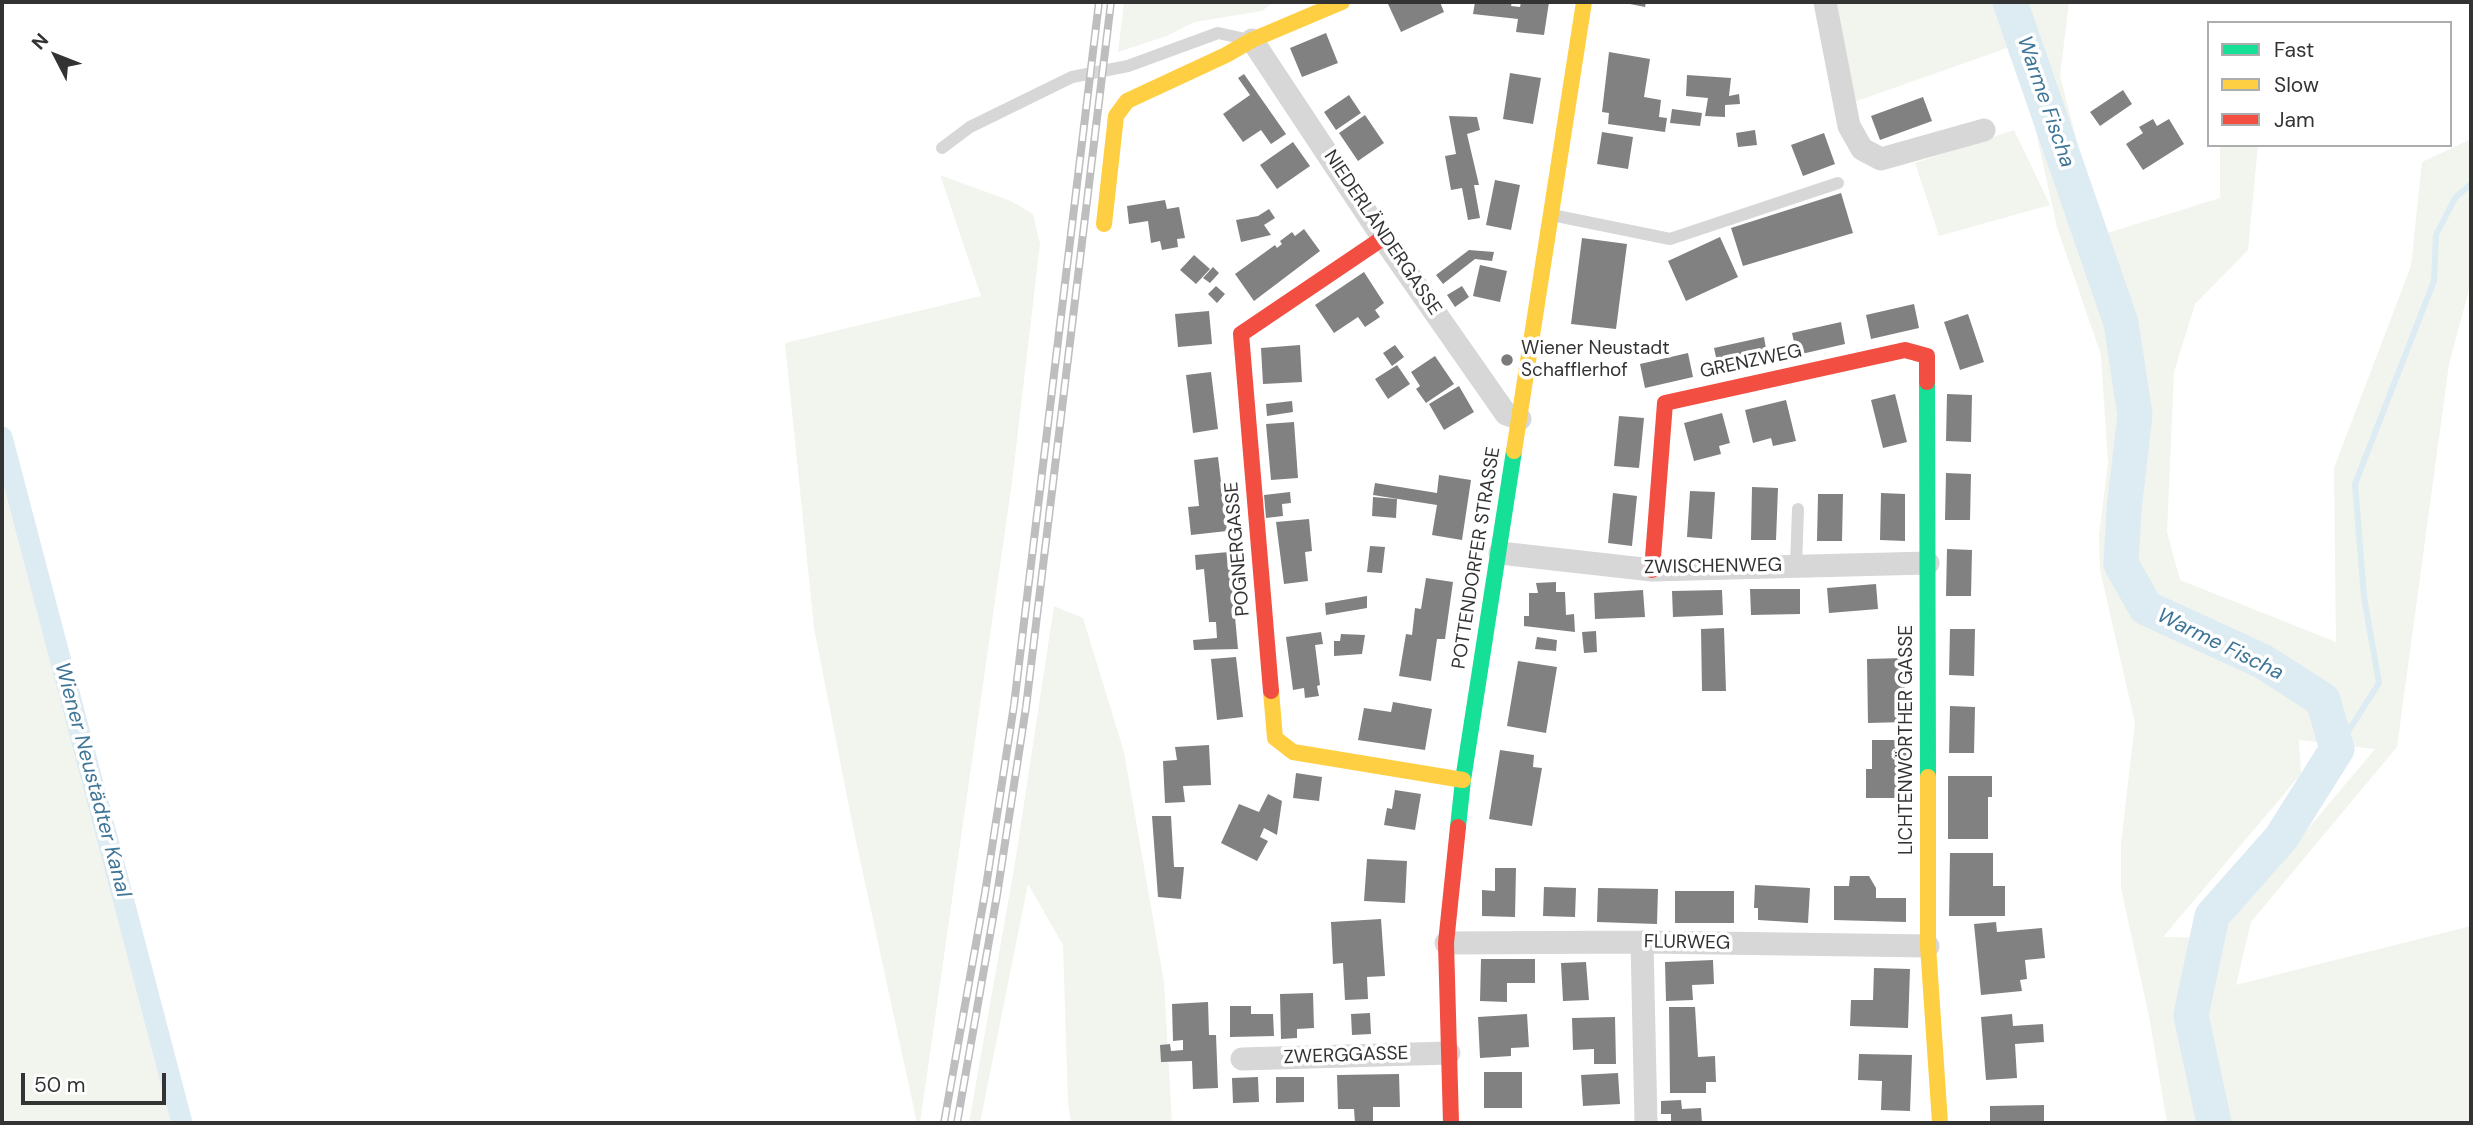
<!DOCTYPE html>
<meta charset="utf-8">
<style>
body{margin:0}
#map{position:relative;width:2473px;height:1125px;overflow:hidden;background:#fff;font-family:"DM Sans",sans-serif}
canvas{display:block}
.frame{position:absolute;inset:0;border:4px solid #333;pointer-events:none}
.legend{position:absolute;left:2207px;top:21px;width:245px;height:126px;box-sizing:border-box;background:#fff;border:2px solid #adadad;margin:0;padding:9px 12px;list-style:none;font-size:21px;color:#333}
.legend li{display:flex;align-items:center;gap:14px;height:35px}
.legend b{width:35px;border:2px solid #adadad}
.north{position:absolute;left:21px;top:21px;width:70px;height:70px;-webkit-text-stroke:5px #fff;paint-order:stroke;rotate:312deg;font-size:19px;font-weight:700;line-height:28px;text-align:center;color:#333}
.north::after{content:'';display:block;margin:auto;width:24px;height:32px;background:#333;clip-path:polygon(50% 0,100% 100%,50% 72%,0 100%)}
.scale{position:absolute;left:21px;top:1073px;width:145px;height:32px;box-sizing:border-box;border:4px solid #333;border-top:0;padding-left:9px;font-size:21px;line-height:24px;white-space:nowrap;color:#333;-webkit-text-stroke:5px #fff;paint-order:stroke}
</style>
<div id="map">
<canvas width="2473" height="1125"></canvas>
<div class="frame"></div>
<ul class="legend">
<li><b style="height:9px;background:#16e098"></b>Fast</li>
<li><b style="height:9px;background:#ffcf43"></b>Slow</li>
<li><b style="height:9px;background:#f24e42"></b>Jam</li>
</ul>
<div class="north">N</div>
<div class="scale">50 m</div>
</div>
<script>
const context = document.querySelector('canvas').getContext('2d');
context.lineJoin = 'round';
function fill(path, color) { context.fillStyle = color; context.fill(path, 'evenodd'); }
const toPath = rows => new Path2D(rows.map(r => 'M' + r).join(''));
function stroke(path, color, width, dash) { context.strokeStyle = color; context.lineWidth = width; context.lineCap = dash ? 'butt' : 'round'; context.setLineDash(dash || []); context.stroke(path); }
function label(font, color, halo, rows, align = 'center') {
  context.font = font + ' "DM Sans",sans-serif'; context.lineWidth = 7; context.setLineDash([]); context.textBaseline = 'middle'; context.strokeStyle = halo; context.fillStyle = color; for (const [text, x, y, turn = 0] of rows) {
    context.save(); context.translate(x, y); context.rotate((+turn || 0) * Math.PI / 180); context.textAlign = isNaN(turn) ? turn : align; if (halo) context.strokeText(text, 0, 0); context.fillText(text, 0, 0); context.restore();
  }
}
fill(toPath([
 [1124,2,1274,2,1262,11,1194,22,1167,36,1118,52],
 [1836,2,2069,2,2060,76,2101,235,2220,198,2220,145,2258,145,2248,250,2195,304,2174,372,2167,532,2180,580,2336,642,2334,468,2411,266,2422,162,2471,139,2471,282,2449,364,2397,747,2251,922,2236,985,2471,926,2471,1123,2167,1123,2149,1016,2121,888,2121,843,2135,723,2100,570,2099,536,2108,463,2101,355,2057,227,2034,123,2007,48,1854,102],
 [2299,740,2375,749,2216,938,2163,937,2301,774],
 [2014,130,2050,205,1939,236,1915,163],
 [940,175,1011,201,1033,214,1040,244,1012,482,920,1123,917,1123,853,827,814,628,785,343,981,296],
 [2,478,17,529,172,1123,2,1123],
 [1054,606,1083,618,1124,752,1164,982,1172,1123,1071,1123,1068,1102,1063,945,1028,884,980,1123,969,1123,1015,863]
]), '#f1f5ed');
stroke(toPath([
 [2337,749,2379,683,2364,597,2355,484,2434,281,2436,235,2455,198,2471,184]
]), '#ddebf3', 6);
stroke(toPath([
 [2,437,182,1123]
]), '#ddebf3', 21);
stroke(toPath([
 [2010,2,2121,323,2135,415,2124,509,2121,564,2146,608,2262,661,2323,700,2337,749,2281,838,2212,916,2191,1015,2214,1123]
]), '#ddebf3', 35);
fill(toPath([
 [1392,2,1440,2,1444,12,1401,32,1388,4],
 [1475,2,1512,2,1511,6,1520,7,1521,2,1549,2,1544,35,1516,32,1518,19,1473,14],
 [1620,2,1646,2,1645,7],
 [1326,33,1338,63,1302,77,1290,48],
 [1609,52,1650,59,1644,97,1661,100,1659,117,1667,118,1665,132,1608,124,1609,113,1602,112],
 [1510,73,1541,78,1533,124,1503,119],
 [1244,74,1286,134,1271,144,1261,130,1243,142,1223,114,1250,95,1238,78],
 [1687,75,1731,78,1729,96,1739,94,1740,104,1725,105,1725,117,1705,116,1708,98,1686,96],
 [2123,90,2132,104,2100,126,2090,112],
 [1349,95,1361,113,1336,130,1324,112],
 [1923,97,1932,121,1880,140,1871,116],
 [1672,109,1702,113,1700,126,1670,123],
 [1365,115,1384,143,1358,161,1339,133],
 [1449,116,1477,117,1480,130,1467,134,1479,185,1474,185,1480,218,1468,220,1462,188,1451,190,1445,156,1456,154],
 [2153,119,2157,126,2169,119,2184,144,2143,170,2126,144,2143,133,2139,127],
 [1755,130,1757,145,1738,147,1736,133],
 [1602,132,1633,137,1628,169,1597,164],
 [1824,133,1835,164,1803,176,1791,145],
 [1293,142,1310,166,1277,189,1260,165],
 [1495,180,1520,185,1511,230,1486,225],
 [1841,193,1853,233,1743,266,1731,228],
 [1165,200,1167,209,1179,207,1185,238,1177,239,1178,247,1162,250,1160,241,1151,243,1148,221,1129,224,1127,206],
 [1269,209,1275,218,1264,225,1271,235,1241,242,1236,220,1258,216],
 [1304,229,1320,251,1254,301,1235,274,1275,245,1277,248,1282,244,1280,241,1292,232,1295,236],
 [1720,237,1738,277,1686,301,1668,261],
 [1582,238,1627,244,1616,329,1571,324],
 [1469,250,1494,252,1492,261,1475,259,1443,284,1436,275],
 [1194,255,1210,269,1196,284,1180,270],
 [1480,265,1507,271,1500,302,1473,296],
 [1213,267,1219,273,1210,283,1203,278],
 [1364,272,1384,303,1375,310,1380,317,1365,327,1358,317,1334,333,1315,305],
 [1216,286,1225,294,1217,303,1208,294],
 [1462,286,1469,297,1455,307,1447,295],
 [1914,304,1919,328,1871,339,1866,315],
 [1209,311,1212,344,1178,347,1175,314],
 [1968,314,1984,362,1960,370,1944,322],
 [1841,322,1845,344,1797,355,1792,333],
 [1764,337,1768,360,1719,371,1714,348],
 [1300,345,1302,382,1263,384,1261,348],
 [1395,345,1404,357,1392,366,1383,353],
 [1688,353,1693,377,1645,388,1640,364],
 [1435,356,1454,384,1426,403,1416,389,1420,386,1411,372],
 [1397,365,1410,384,1388,399,1375,379],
 [1211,372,1218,429,1193,433,1186,375],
 [1459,386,1474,412,1444,430,1429,404],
 [1895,394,1907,442,1883,448,1871,400],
 [1947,394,1972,395,1971,442,1946,441],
 [1786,400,1796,441,1773,446,1771,438,1753,443,1745,410],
 [1292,401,1293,412,1267,416,1266,404],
 [1722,413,1730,443,1719,446,1721,454,1694,461,1684,423],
 [1619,416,1644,418,1639,468,1614,466],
 [1294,422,1298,478,1271,480,1266,424],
 [1218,457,1227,531,1191,535,1188,507,1199,506,1194,460],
 [1946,473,1971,474,1970,520,1945,520],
 [1439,475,1471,480,1462,540,1432,535,1437,505,1373,495,1375,483,1437,493],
 [1752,487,1778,488,1776,540,1751,540],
 [1690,491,1715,492,1712,539,1687,537],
 [1290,492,1291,503,1282,504,1283,516,1266,518,1264,495],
 [1613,493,1637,496,1632,546,1608,543],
 [1881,493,1905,494,1905,541,1880,540],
 [1818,494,1843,494,1842,541,1817,541],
 [1373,497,1397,499,1396,518,1372,516],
 [1309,519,1312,551,1305,552,1308,581,1284,584,1276,522],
 [1370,546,1385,547,1382,573,1367,572],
 [1947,549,1972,550,1971,596,1946,596],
 [1229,552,1238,649,1194,650,1193,640,1217,638,1216,622,1209,622,1204,569,1196,570,1195,555],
 [1426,578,1453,582,1445,639,1437,639,1431,681,1399,676,1406,634,1412,635,1415,608,1421,609],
 [1556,582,1556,592,1565,592,1566,615,1574,614,1575,632,1524,626,1524,616,1529,616,1529,593,1538,593,1536,583],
 [1876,584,1878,609,1829,613,1827,588],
 [1750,589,1800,589,1800,614,1751,615],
 [1643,590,1645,617,1595,619,1594,593],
 [1722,590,1723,615,1673,617,1672,591],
 [1367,596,1367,608,1326,615,1325,603],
 [1724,628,1726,691,1702,691,1701,629],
 [1950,629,1975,629,1974,676,1949,675],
 [1596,631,1597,652,1584,653,1582,632],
 [1321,632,1323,644,1315,645,1320,685,1317,686,1319,696,1305,698,1304,688,1293,690,1286,637],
 [1341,634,1365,635,1362,654,1334,656,1334,641,1340,641],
 [1537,637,1557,640,1556,651,1535,649],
 [1236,657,1243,717,1217,720,1211,659],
 [1904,658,1905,722,1868,723,1867,659],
 [1518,661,1557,667,1546,733,1507,726],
 [1393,702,1432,709,1425,750,1358,740,1364,708,1391,712],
 [1950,706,1975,707,1974,753,1949,753],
 [1872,740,1906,740,1907,798,1866,798,1866,769,1872,769],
 [1209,745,1211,785,1183,786,1185,802,1165,803,1163,761,1177,760,1175,747],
 [1500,750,1534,755,1533,767,1542,768,1532,826,1489,819],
 [1296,773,1322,777,1319,801,1293,798],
 [1948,776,1992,776,1992,797,1988,797,1988,839,1948,839],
 [1395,790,1421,794,1415,830,1384,825,1387,808,1392,809],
 [1268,794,1282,801,1277,835,1264,828,1260,837,1268,841,1257,861,1221,843,1239,804,1259,812],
 [1152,816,1171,816,1174,867,1184,867,1181,899,1158,897],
 [1950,853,1993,853,1993,886,2005,886,2005,916,1949,916],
 [1367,859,1407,861,1405,903,1364,901],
 [1495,868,1516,868,1515,917,1482,916,1482,890,1495,891],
 [1850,876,1869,876,1876,888,1876,898,1906,898,1906,922,1834,920,1834,886,1849,886],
 [1755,885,1810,888,1808,923,1758,920,1758,908,1754,908],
 [1544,887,1576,888,1575,917,1543,916],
 [1598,888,1658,889,1657,924,1597,922],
 [1675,891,1734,891,1734,923,1675,923],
 [1381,919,1385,976,1367,977,1368,999,1345,1000,1343,963,1333,964,1331,922],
 [1996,922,1997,932,2042,928,2045,958,2025,960,2027,979,2020,980,2022,991,1981,995,1974,924],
 [1481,959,1535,959,1535,983,1507,983,1507,1002,1480,1001],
 [1713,960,1714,984,1692,985,1693,1000,1666,1001,1665,962],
 [1586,962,1589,1000,1563,1001,1561,963],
 [1874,968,1910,969,1908,1028,1850,1026,1851,1000,1873,1000],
 [1313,993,1314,1028,1297,1029,1297,1038,1281,1039,1280,994],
 [1208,1002,1209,1035,1216,1035,1218,1088,1193,1089,1192,1061,1161,1062,1160,1045,1170,1044,1171,1051,1183,1050,1183,1040,1173,1041,1172,1004],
 [1230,1006,1251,1006,1251,1014,1273,1014,1274,1036,1230,1037],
 [1669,1007,1695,1007,1698,1057,1715,1056,1716,1082,1706,1082,1706,1093,1670,1093],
 [1370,1013,1371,1034,1352,1035,1351,1014],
 [1527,1014,1529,1047,1511,1048,1511,1056,1480,1058,1478,1017],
 [2012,1014,2013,1026,2043,1024,2044,1042,2015,1044,2017,1078,1986,1080,1981,1017],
 [1615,1017,1616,1064,1594,1064,1594,1049,1573,1050,1572,1018],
 [1859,1054,1912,1055,1910,1111,1881,1110,1882,1081,1858,1080],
 [1484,1072,1522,1072,1522,1108,1484,1108],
 [1618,1073,1620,1104,1583,1106,1581,1075],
 [1399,1074,1400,1107,1373,1107,1373,1123,1355,1123,1354,1109,1338,1109,1337,1075],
 [1258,1077,1259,1102,1233,1103,1232,1078],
 [1276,1077,1304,1077,1304,1102,1276,1103],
 [1681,1100,1682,1109,1701,1108,1702,1123,1671,1123,1671,1114,1661,1114,1661,1101],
 [2044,1105,2044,1123,1990,1123,1990,1106]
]), '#818181');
stroke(toPath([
 [942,148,970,127,1072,77,1128,66,1218,33,1241,38],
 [1552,215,1670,239,1838,183],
 [1796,566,1798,509]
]), '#d7d7d7', 12);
stroke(toPath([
 [1825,2,1849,126,1862,149,1881,159,1984,130],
 [1252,40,1383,238,1506,414,1520,419],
 [1500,553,1652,570,1928,563],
 [1642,942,1646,1123],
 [1446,943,1642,942,1928,946],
 [1242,1059,1449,1053]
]), '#d7d7d7', 23);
stroke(toPath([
 [1927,382,1928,777],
 [1458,827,1463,780,1514,451]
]), '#16e098', 16);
stroke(toPath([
 [1104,224,1116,116,1127,101,1226,55,1252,40,1342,2],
 [1514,451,1584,2],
 [1271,691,1275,738,1293,752,1463,780],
 [1928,777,1928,946,1940,1123]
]), '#ffcf43', 16);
stroke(toPath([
 [1652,570,1665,403,1905,350,1927,356,1927,382],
 [1271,691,1241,334,1383,238],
 [1451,1123,1446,943,1458,827]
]), '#f24e42', 16);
const rail = toPath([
 [944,1123,985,893,1014,705,1099,2],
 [957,1123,997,895,1026,707,1111,2]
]);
stroke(rail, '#bebebe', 8);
stroke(rail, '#fff', 5, [16]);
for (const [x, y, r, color] of [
 [1507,360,7,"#7a7a7a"]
]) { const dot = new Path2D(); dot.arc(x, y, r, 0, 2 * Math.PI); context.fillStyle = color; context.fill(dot); stroke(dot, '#fff', 2.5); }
label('19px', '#333', '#fff', [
 ["NIEDERLÄNDERGASSE",1382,233,56],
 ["GRENZWEG",1751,362,-12],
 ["POGNERGASSE",1238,549,-95],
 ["POTTENDORFER STRASSE",1477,558,-81],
 ["ZWISCHENWEG",1713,567,-1],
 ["LICHTENWÖRTHER GASSE",1907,740,-90],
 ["FLURWEG",1687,943,1],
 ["ZWERGGASSE",1346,1056,-2]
]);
label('19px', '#333', '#fff', [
 ["Wiener Neustadt",1521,349],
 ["Schafflerhof",1521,371]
], 'left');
label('italic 21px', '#3f7597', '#fff', [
 ["Warme Fischa",2045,102,71],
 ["Warme Fischa",2220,645,26],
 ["Wiener Neustädter Kanal",92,780,75]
]);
</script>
